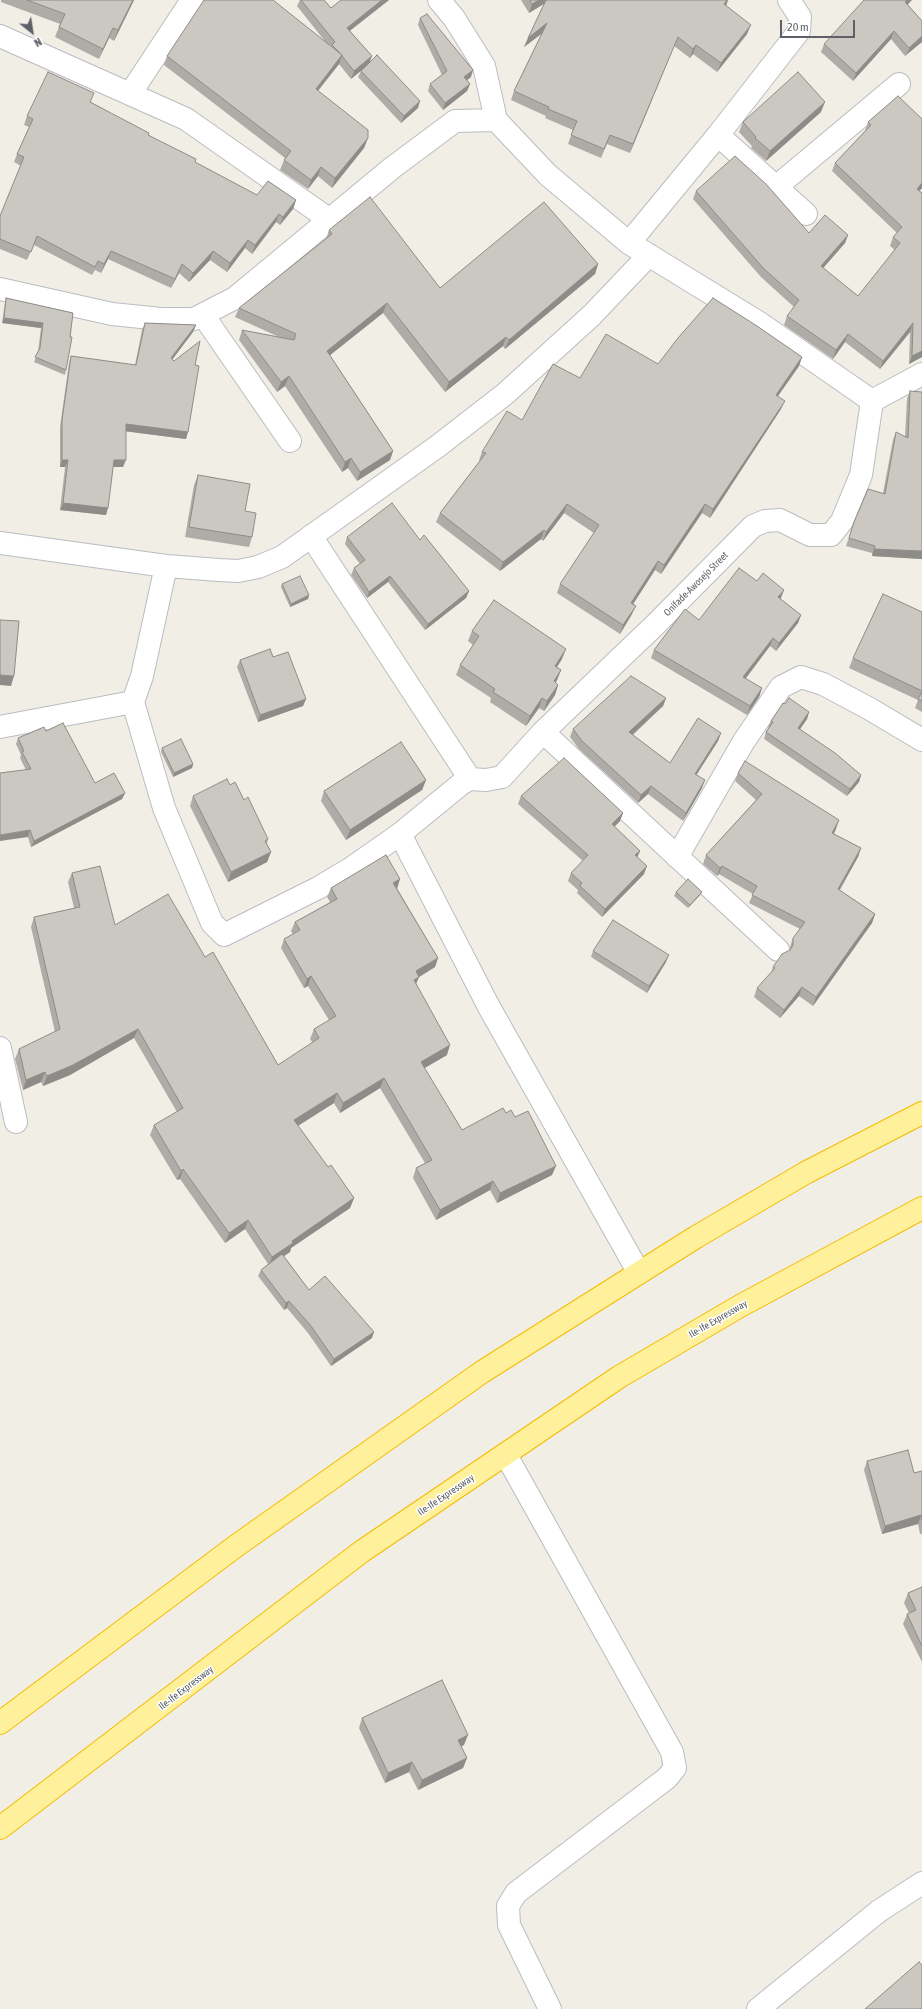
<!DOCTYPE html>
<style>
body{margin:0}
#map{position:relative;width:922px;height:2009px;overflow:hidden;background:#f0eee5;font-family:"Asap Condensed",sans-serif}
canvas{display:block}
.north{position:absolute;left:12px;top:12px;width:40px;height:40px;-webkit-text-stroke:3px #fff;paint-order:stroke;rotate:150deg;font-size:11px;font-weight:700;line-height:16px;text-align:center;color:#5d6066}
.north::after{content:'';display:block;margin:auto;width:14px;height:18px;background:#5d6066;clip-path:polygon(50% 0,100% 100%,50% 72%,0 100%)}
.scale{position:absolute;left:780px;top:20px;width:75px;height:18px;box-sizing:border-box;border:2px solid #5d6066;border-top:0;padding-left:5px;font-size:12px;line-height:14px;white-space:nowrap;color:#5d6066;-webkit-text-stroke:3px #fff;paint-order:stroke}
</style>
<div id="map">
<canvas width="922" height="2009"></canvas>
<div class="north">N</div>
<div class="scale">20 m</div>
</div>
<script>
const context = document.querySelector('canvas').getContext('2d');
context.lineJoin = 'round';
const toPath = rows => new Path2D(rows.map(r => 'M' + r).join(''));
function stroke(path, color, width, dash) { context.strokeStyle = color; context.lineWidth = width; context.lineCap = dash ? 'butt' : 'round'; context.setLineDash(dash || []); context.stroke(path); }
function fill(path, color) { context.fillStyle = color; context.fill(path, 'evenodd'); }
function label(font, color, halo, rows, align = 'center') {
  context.font = font + ' "Asap Condensed",sans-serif'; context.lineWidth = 3; context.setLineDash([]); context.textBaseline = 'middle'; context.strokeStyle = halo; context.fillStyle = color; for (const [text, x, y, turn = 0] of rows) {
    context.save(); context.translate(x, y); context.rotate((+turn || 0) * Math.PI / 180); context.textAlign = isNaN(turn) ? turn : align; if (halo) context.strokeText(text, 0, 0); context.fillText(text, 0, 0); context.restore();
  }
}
const minor = toPath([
 [439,0,454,18,484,66,496,120],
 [0,36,186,119,330,220],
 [130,94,192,0],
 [718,135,806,214],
 [776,187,899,84],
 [629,243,718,135,799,31,800,17,789,0],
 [0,289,112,314,161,319,194,319,235,298,392,168,455,121,496,120,548,175,629,243,761,324,872,401,922,374],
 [203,315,290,441],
 [311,536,470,779],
 [0,543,166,566,219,570,238,571,258,567,282,557,438,446,505,394,592,315,649,255],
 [166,566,142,676,133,702,164,808,212,923,224,935,318,888,350,869,400,834,461,784,470,779,486,780,502,777,543,732,655,625,753,526,765,521,780,520,810,535,831,535,842,521,861,475,872,401],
 [0,727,133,702],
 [543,732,778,950],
 [400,834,489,1007,639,1273],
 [677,857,744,741,781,687,801,677,823,684,870,709,922,740],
 [0,1048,16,1122],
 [506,1455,672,1752,675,1768,667,1778,516,1893,508,1906,509,1925,550,2009],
 [758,2009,879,1911,922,1883]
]);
const trunk = toPath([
 [0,1723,236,1546,482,1372,696,1237,807,1172,922,1113],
 [0,1828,361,1552,619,1377,740,1306,922,1208]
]);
stroke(minor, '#babcc2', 24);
stroke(trunk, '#f5bb00', 24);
stroke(minor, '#fff', 22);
stroke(trunk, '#fff19c', 22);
fill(toPath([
 [1,0,134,0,114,41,109,38,99,59,55,37,60,24,1,2],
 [300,0,324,0,331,8,389,0,350,31,372,56,369,63,418,108,401,123,358,77,361,71,362,70,351,79,339,64,318,91,368,138,364,148,332,188,318,176,308,189,280,170,284,160,285,158,164,65,167,56,324,40,297,6],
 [521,0,728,0,726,6,747,34,717,72,693,54,690,58,674,46,630,153,607,144,601,158,568,144,573,130,545,118,546,116,511,100,514,91,542,33,524,47,544,4,529,13],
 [908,5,922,21,905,56,891,39,853,81,821,52,824,44],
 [420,18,471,77,467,80,470,84,467,91,443,110,428,91,430,84,442,75,418,25],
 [91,102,149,135,195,162,257,195,296,200,293,209,280,225,276,222,252,254,245,248,227,272,210,260,189,282,179,273,171,288,108,259,101,273,95,270,92,275,34,245,27,260,0,249,0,216,21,166,14,162,17,154,29,127,24,125,27,116],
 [821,112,766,161,751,148,752,146,739,132,743,122],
 [922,119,922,188,919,191,922,193,922,357,909,364,910,332,880,369,845,342,833,359,784,325,787,316,794,307,761,277,693,199,696,191,809,233,848,235,845,243,823,268,858,296,895,250,890,246,893,237,897,233,832,171,835,163,865,131,868,122],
 [329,230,440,288,598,264,595,274,505,349,503,346,445,392,383,313,330,355,393,451,390,460,357,481,348,468,342,472,285,386,277,392,239,340,242,330,279,337,235,317,239,308,326,239],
 [6,298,73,313,66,370,65,375,34,362,38,352,41,328,2,323,5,303],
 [145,323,196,325,193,332,172,360,174,361,195,365,186,439,126,431,123,467,113,467,106,515,60,510,65,467,60,467,60,427,69,363,71,356,135,365,142,330],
 [802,357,799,366,778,396,781,409,710,518,702,513,661,574,655,570,633,604,632,614,620,634,557,593,560,584,594,533,564,513,543,541,541,539,500,571,436,522,440,513,480,461,479,460,482,452,522,420,580,378,658,364],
 [910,391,922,559,872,556,872,553,846,546,854,522,883,493,893,440,896,432,905,437,907,399],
 [198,475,245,511,252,537,249,547,185,537,194,485],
 [347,537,420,540,469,591,466,598,425,630,388,582,367,598,351,575,354,568,360,564,345,544],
 [757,581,781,598,781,599,801,615,798,623,776,651,770,646,745,679,762,688,759,697,747,715,651,658,654,650],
 [282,584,309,595,308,599,290,607,281,587],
 [922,612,922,712,915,708,918,700,849,668,853,658],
 [472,631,562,659,557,667,561,670,557,680,556,683,558,685,555,695,544,711,539,708,526,726,490,702,491,698,456,675,460,665,473,645,468,641],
 [273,657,306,699,303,706,258,722,237,667,240,660],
 [666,698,663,706,633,735,670,763,721,733,718,741,696,775,702,788,683,821,648,794,638,803,579,749,570,737,573,729],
 [785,704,809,712,807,719,800,729,861,775,859,782,847,796,764,739,766,732,769,728,768,727,771,721],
 [46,731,95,783,125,793,122,799,31,847,28,837,26,770,20,758,21,755,16,744,18,738],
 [162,748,193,764,192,768,173,777,161,752],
 [738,773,836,829,834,834,861,848,858,857,840,890,875,914,872,923,813,1006,799,996,780,1018,754,997,757,988,771,973,773,967,790,950,790,947,793,938,800,929,749,903,753,894,719,874,717,876,703,864,706,855,756,800,735,781],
 [426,780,422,790,346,840,321,801,324,791],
 [230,785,244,800,268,839,267,844,271,852,267,862,228,882,190,806,193,796],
 [521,796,623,813,620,821,614,827,640,851,637,857,644,874,602,917,577,893,578,890,568,881,571,873,583,861,518,804],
 [72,873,115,925,205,957,278,1065,313,1043,310,1039,314,1029,329,1020,308,986,304,988,281,948,284,939,293,934,291,931,295,922,330,902,327,897,331,888,397,888,438,958,435,967,419,977,416,984,447,1055,424,1068,462,1130,506,1113,515,1117,552,1175,497,1203,490,1190,436,1220,413,1178,416,1168,425,1163,380,1088,340,1113,334,1103,298,1126,328,1167,354,1198,350,1208,291,1248,290,1252,284,1256,309,1290,372,1338,331,1366,308,1333,287,1308,284,1310,258,1276,261,1270,268,1264,245,1229,225,1243,180,1179,177,1180,150,1135,154,1125,177,1112,134,1038,70,1075,43,1086,41,1082,23,1090,15,1059,19,1049,55,1032,31,927,34,917,74,908,68,882],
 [676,892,700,895,688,908,674,896],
 [593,951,666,962,647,993,591,957],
 [867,1461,914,1473,922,1471,922,1534,920,1534,918,1524,882,1534,864,1470],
 [922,1587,922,1662,903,1624,907,1614,909,1613,904,1603,908,1593],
 [362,1718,464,1745,461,1746,467,1758,463,1768,418,1790,409,1772,385,1783,359,1728]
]), '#afaca7');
fill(toPath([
 [133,0,134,0,114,41,118,30],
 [382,0,389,0,344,35,347,28],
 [539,0,546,0,545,3,529,13,532,4],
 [727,0,728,0,726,6,724,4],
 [907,0,912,0,902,11,905,2],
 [547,23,544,32,524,47,528,38],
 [751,25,747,34,717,72,721,63],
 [113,28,109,38,99,59,103,49],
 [894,31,891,39,853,81,856,73],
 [922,36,922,42,905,56,909,48],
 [678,37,674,46,630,153,633,144],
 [696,45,693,54,690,58,693,49],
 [342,55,339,64,312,98,316,89],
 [372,56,369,64,351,79,354,71],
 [473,70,471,77,462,84,464,77],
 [470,84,467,91,443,110,445,103],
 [420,101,418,108,401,123,404,116],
 [825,102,821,112,766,161,770,151],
 [368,138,364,148,332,188,335,178],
 [321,167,318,176,308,189,311,180],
 [922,183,922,188,914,197,917,189],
 [296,200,293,209,280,225,283,217],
 [279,214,276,222,252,254,255,245],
 [848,235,845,243,818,274,821,266],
 [248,240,245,248,227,272,230,263],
 [111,251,108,259,101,273,104,264],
 [213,251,210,260,189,282,193,273],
 [182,264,179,273,171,288,175,279],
 [598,264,595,274,505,349,509,340],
 [387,303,383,313,324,360,327,351],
 [4,318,43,323,41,328,2,323],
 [913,323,910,332,880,369,883,361],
 [196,325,193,332,168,365,171,358],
 [848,334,845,342,833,359,836,350],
 [506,337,503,346,445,392,449,382],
 [922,351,922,357,909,364,912,356],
 [802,357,799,366,773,403,776,395],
 [289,376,285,386,277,392,281,382],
 [785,401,781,409,710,518,713,509],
 [126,424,188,432,186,439,123,431],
 [393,451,390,460,357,481,360,472],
 [351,458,348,468,342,472,345,462],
 [62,460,68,460,65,467,60,467],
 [114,460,126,460,123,467,112,467],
 [63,503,108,508,106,515,60,510],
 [567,504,564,513,543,541,546,532],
 [705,504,702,513,661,574,664,565],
 [544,530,541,539,500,571,503,562],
 [874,549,922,551,922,559,872,556],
 [658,561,655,570,628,612,631,603],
 [390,576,388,582,367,598,369,592],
 [784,590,781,598,775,605,778,597],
 [469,591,466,598,425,630,428,624],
 [309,595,308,599,290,607,291,604],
 [636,606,632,614,620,634,623,625],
 [801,615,798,623,776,651,779,643],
 [773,638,770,646,740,686,743,677],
 [566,649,562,659,551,676,555,666],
 [561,670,557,680,550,691,554,681],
 [0,675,14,676,11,686,0,685],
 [558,685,555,695,544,711,547,701],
 [762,688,759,697,747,715,750,706],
 [542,698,539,708,526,726,530,716],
 [666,698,663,706,626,740,629,732],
 [306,699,303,706,258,722,260,715],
 [809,712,807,719,796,735,798,728],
 [721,733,718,741,692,782,695,774],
 [193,764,192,768,173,777,174,773],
 [861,775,859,782,847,796,850,789],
 [426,780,422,790,346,840,350,830],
 [705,780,702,788,683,821,686,813],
 [651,786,648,794,638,803,641,795],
 [125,793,122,799,31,847,34,841],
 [623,813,620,821,609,832,612,824],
 [839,820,836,829,829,842,832,833],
 [30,830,28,837,0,841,0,835],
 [861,848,858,857,835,897,838,889],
 [640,851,637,858,635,855],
 [271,852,267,862,228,882,231,872],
 [647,866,644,874,602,917,605,909],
 [722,866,719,874,717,876,720,868],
 [400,879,397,889,393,883],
 [702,892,700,895,688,908,690,905],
 [875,914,872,923,813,1006,816,997],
 [669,955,666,962,647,993,649,986],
 [438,958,435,967,419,977,415,986,410,989,416,971],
 [311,976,308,986,304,988,307,979],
 [802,987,799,996,780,1018,784,1010],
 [138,1029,134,1038,70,1075,43,1086,47,1076],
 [450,1045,447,1055,418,1072,421,1062],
 [45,1072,41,1082,23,1090,26,1080],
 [384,1078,380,1088,340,1113,343,1103],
 [337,1093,334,1103,291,1130,294,1120],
 [556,1166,552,1175,497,1203,500,1193],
 [183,1169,180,1179,177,1180,181,1171],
 [493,1181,490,1190,436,1220,440,1210],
 [354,1198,350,1208,291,1248,290,1252,269,1266,272,1257,292,1241],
 [248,1220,245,1229,225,1243,229,1233],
 [289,1301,287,1308,284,1310,286,1303],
 [374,1332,372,1338,331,1366,334,1359],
 [921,1515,918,1524,882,1534,885,1526],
 [468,1735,464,1745,454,1750,458,1740],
 [467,1758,463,1768,418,1790,422,1780],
 [412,1762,409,1772,385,1783,388,1773]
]), '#8e8c88');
const building = toPath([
 [27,0,133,0,118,30,113,28,103,49,59,27,65,14,27,0],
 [204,0,273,0,342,55,316,89,368,130,368,138,335,178,321,167,311,180,284,160,291,151,167,56,204,0],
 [301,0,324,0,331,8,341,0,382,0,347,28,372,56,354,71,342,56,342,55,332,45,335,42,301,0],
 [530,0,539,0,532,4,530,0],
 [546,0,727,0,724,4,751,25,721,63,696,45,693,49,678,37,633,144,610,135,604,149,571,135,577,121,548,109,549,107,514,91,547,23,528,38,546,0],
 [864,0,907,0,905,2,922,21,922,36,909,48,894,31,856,73,824,44,864,0],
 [427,14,473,70,464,77,470,84,445,103,430,84,447,71,420,18,427,14],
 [377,55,420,101,404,116,361,71,377,55],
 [48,72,94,93,90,102,149,133,148,135,196,159,195,162,257,195,268,181,296,200,283,217,279,214,255,245,248,240,230,263,213,251,193,273,182,264,175,279,111,251,104,264,98,261,95,267,37,236,31,252,0,239,0,216,24,157,17,154,33,119,27,116,48,72],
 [798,72,825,102,770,151,755,138,756,137,743,122,798,72],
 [898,96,922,119,922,183,917,189,922,193,922,351,912,356,913,323,883,361,848,334,836,350,787,316,799,300,764,269,696,191,735,156,766,184,809,233,825,215,848,235,821,266,858,296,900,243,893,237,902,227,835,163,871,125,868,122,898,96],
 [370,197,440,288,544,202,598,264,509,340,506,337,449,382,387,303,327,351,393,451,360,472,351,458,345,462,289,376,281,382,242,330,294,340,296,334,239,308,332,234,329,230,370,197],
 [6,298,73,313,70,337,72,337,66,370,35,357,40,348,43,323,4,318,6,298],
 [713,298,757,326,802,357,776,395,785,401,713,509,705,504,664,565,658,561,631,603,636,606,623,625,560,584,599,525,567,504,546,532,544,530,503,562,440,513,486,453,482,452,507,411,522,420,553,364,580,378,606,334,658,364,678,338,713,298],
 [145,323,196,325,171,358,174,361,200,341,195,365,199,366,188,432,126,424,126,460,114,460,108,508,63,503,68,460,62,460,62,420,71,356,136,365,145,323],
 [910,391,922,392,922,551,874,549,875,546,849,538,854,522,868,489,885,494,896,432,908,438,910,391],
 [198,475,250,484,245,511,256,513,252,537,189,527,198,475],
 [392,503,420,540,424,535,469,591,428,624,390,576,369,592,354,568,365,560,347,537,392,503],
 [739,568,757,581,763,573,784,590,778,597,801,615,779,643,773,638,743,677,762,688,750,706,654,650,685,609,699,620,739,568],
 [300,576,309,595,291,604,282,584,300,576],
 [883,594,922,612,922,691,853,658,883,594],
 [494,600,566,649,555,666,561,670,554,681,558,685,547,701,542,698,530,716,493,692,495,689,460,665,479,636,472,631,494,600],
 [0,620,19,621,14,676,0,675,0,620],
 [270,649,273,657,288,652,306,699,260,715,240,660,270,649],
 [631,676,666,698,629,732,670,763,698,718,721,733,695,774,705,780,686,813,651,786,641,795,582,741,573,729,631,676],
 [922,692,922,701,918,699,922,692],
 [789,698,809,712,798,728,835,753,861,775,850,789,766,732,773,722,771,721,783,703,785,704,789,698],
 [63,723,95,783,114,773,125,793,34,841,30,830,0,835,0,773,31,769,22,752,24,751,18,738,44,727,46,731,63,723],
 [181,739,193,764,174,773,162,748,181,739],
 [401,742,426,780,350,830,324,791,401,742],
 [564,758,623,813,612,824,640,851,635,855,647,866,605,909,580,886,582,883,571,873,588,855,521,796,564,758],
 [745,761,839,820,832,833,861,848,838,889,875,914,816,997,802,987,784,1010,757,988,775,968,773,967,782,954,790,950,793,945,793,938,805,922,752,895,757,886,722,866,720,868,706,855,762,794,738,773,745,761],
 [227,779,230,785,235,782,244,800,248,797,268,839,265,841,271,852,231,872,193,796,227,779],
 [386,855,400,879,393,883,438,958,416,971,419,977,414,980,450,1045,421,1062,462,1130,503,1108,506,1113,511,1110,515,1117,528,1111,556,1166,500,1193,493,1181,440,1210,416,1168,432,1160,384,1078,343,1103,337,1093,294,1120,328,1167,331,1165,354,1198,292,1241,293,1243,272,1257,248,1220,229,1233,183,1169,181,1171,154,1125,183,1108,138,1029,73,1065,47,1076,45,1072,26,1080,19,1049,60,1029,34,917,80,907,72,873,100,866,115,925,168,894,205,957,213,952,278,1065,319,1038,314,1029,336,1016,311,976,307,979,284,939,300,930,295,922,337,899,331,888,386,855],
 [688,879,702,892,690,905,676,892,688,879],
 [613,920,669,955,649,986,593,951,613,920],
 [282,1254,309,1290,325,1276,374,1332,334,1359,311,1326,289,1301,286,1303,261,1270,282,1254],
 [908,1450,914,1473,922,1471,922,1520,921,1515,885,1526,867,1461,908,1450],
 [922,1587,922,1646,907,1614,916,1610,908,1593,922,1587],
 [442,1680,468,1735,458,1740,467,1758,422,1780,412,1762,388,1773,362,1718,442,1680],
 [919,1962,922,1965,922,2009,865,2009,919,1962]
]);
fill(building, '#cbc8c2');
stroke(building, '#8e8c88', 1);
label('10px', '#5d6066', '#fff', [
 ["Onifade-Awosejo Street",696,584,-45],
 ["Ile-Ife Expressway",718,1319,-30],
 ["Ile-Ife Expressway",446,1495,-34],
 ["Ile-Ife Expressway",186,1688,-37]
]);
</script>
